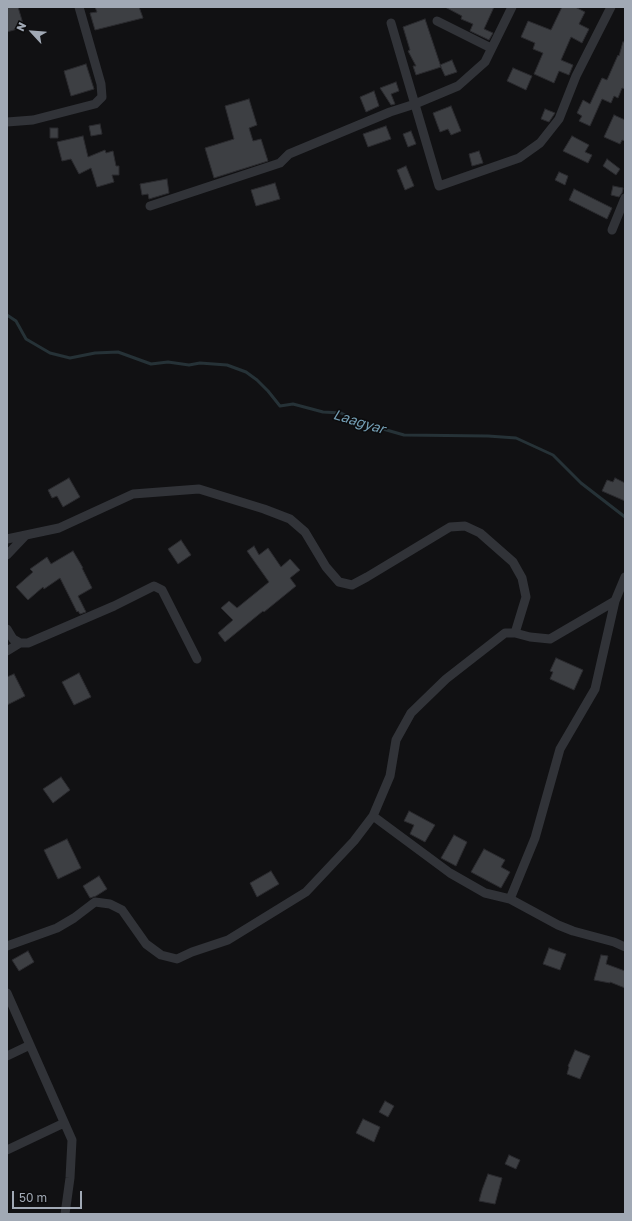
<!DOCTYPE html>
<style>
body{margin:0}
#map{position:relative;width:632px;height:1221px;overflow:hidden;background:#111113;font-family:"Golos Text",sans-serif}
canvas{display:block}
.frame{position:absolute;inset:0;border:8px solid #a1a9b5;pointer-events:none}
.north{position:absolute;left:12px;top:12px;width:40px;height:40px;-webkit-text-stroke:3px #0c0c0d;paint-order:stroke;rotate:296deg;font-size:11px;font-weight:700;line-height:16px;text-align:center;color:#a1a9b5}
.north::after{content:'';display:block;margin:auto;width:14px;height:18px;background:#a1a9b5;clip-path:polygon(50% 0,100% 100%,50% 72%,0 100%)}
.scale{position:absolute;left:12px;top:1191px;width:70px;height:18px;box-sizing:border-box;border:2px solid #a1a9b5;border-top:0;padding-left:5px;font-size:12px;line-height:14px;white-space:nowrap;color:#a1a9b5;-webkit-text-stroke:3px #0c0c0d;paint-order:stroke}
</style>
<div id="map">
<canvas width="632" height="1221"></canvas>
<div class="frame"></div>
<div class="north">N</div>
<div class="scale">50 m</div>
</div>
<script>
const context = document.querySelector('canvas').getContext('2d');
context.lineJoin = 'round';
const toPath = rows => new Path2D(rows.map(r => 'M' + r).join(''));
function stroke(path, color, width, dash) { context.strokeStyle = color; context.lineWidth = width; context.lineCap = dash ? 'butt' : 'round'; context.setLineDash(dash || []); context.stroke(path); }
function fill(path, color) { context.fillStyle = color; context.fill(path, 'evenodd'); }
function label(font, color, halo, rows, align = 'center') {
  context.font = font + ' "Golos Text",sans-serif'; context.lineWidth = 3; context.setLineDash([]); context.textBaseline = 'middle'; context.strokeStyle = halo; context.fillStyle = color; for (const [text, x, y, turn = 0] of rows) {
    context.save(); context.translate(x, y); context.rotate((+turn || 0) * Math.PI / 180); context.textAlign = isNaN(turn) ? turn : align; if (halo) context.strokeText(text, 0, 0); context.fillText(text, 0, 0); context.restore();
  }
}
stroke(toPath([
 [7,315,16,321,26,339,50,353,70,358,95,353,118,352,151,364,168,362,189,365,200,363,227,365,246,372,257,380,268,391,280,406,293,404,323,412,341,413,362,423,404,435,488,436,516,438,553,455,581,483,625,517]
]), '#263237', 3);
const building = toPath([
 [7,7,18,7,24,27,7,32,7,7],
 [95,7,139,7,143,18,95,30,90,13,97,12,95,7],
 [445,7,494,7,484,29,493,33,489,40,470,31,473,24,461,19,462,16,445,7],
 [562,7,575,7,585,12,579,24,589,29,582,43,571,37,561,60,573,65,569,75,559,71,554,83,534,74,543,53,533,49,535,43,521,37,528,21,551,30,562,7],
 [425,19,441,67,416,75,413,66,416,66,408,51,410,50,403,27,425,19],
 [623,42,625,42,625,89,622,88,618,98,614,96,611,103,602,99,590,126,579,121,582,116,577,113,583,100,590,104,602,78,607,80,618,55,619,56,623,42],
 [452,60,457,72,445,76,440,65,452,60],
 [86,64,94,89,71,96,64,71,86,64],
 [513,68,532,76,526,90,507,81,513,68],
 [396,82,399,91,391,94,395,104,391,105,380,88,396,82],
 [374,91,379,106,366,112,360,97,374,91],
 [249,99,257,125,249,128,253,141,261,139,268,161,214,178,205,148,234,139,225,106,249,99],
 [451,106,461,131,451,135,448,129,440,132,433,113,451,106],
 [545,109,555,113,549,122,541,119,545,109],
 [614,115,625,120,625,141,622,140,620,144,604,137,614,115],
 [100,124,102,134,91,136,89,126,100,124],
 [386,126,391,139,368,147,363,134,386,126],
 [50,128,58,128,58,138,50,138,50,128],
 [411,131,416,144,408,147,403,134,411,131],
 [83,136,88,157,105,150,106,153,113,151,116,166,119,166,119,175,112,175,114,182,97,187,91,168,79,174,71,159,62,161,57,142,83,136],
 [572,136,589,145,585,152,592,155,588,163,563,151,572,136],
 [479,151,483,163,472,166,469,154,479,151],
 [607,159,620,169,616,175,603,166,607,159],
 [406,166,414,186,405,190,397,170,406,166],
 [559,172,568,176,565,185,555,180,559,172],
 [167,179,169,193,149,199,148,194,142,195,140,184,167,179],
 [275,183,280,199,256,206,251,190,275,183],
 [613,186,623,188,622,193,619,197,611,195,613,186],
 [574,189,612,208,607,219,569,200,574,189],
 [69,478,80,497,63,507,57,496,52,498,48,490,69,478],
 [615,478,625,483,625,501,602,491,607,480,613,482,615,478],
 [181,540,191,555,178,564,168,549,181,540],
 [254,546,259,555,268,548,281,567,290,559,300,570,290,578,296,586,264,612,263,611,225,642,218,633,233,620,221,608,229,601,237,608,269,582,247,551,254,546],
 [73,551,83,568,82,568,92,588,78,596,86,612,80,614,78,611,77,612,60,578,44,589,43,587,28,600,16,587,33,572,30,569,47,557,51,564,73,551],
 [556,658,583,670,574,690,550,679,553,672,550,671,556,658],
 [79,673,91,697,74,705,62,682,79,673],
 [14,674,25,696,7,705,7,677,14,674],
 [61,777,70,790,53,803,43,789,61,777],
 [409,811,435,825,425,842,410,834,414,825,404,821,409,811],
 [454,835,467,842,456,866,441,858,454,835],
 [67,839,81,868,58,879,44,850,67,839],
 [484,849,505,860,501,867,510,872,501,888,471,872,484,849],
 [271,871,279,884,257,897,250,883,271,871],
 [99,876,107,889,96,896,90,898,83,886,99,876],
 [549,948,566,954,560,970,543,964,549,948],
 [28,951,34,962,19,971,12,960,28,951],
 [601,955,608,956,606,964,625,971,625,988,610,982,610,983,594,980,601,955],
 [575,1050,590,1056,580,1079,567,1074,569,1067,568,1066,575,1050],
 [385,1101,394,1106,388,1117,379,1112,385,1101],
 [363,1119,380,1127,374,1142,356,1133,363,1119],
 [509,1155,520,1160,516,1169,505,1164,509,1155],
 [488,1174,502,1178,495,1204,479,1201,482,1190,488,1174]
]);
fill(building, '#3d3f43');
stroke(building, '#2b2b2f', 1);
stroke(toPath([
 [437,21,491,48],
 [391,23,439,186,519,158,540,143,559,119,576,76,611,7],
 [7,122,33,120,95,104,102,97,101,84,79,7],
 [150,206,280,163,289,154,390,112,415,104,458,86,485,62,512,7],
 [612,230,625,198],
 [7,539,59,528,133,494,199,489,264,509,290,519,305,532,326,567,339,582,352,585,367,577,450,527,465,526,480,533,513,562,522,578,526,597,515,633],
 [7,555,26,535],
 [7,629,13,639,20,643,28,643,114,606,154,586,162,590,197,659],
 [7,651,20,643],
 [373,816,450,873,485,893,510,899,558,925,573,931,614,942,625,947],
 [510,899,535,838,560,749,595,689,615,601,625,577],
 [7,946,57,928,74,918,95,902,110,904,122,910,146,944,161,955,177,959,192,952,228,940,306,892,354,841,373,816,390,776,396,740,411,713,446,679,505,633,515,633,530,637,550,639,615,601],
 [7,993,72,1140,70,1178,65,1214],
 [7,1056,30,1045],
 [7,1150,64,1123]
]), '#313338', 9);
label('italic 14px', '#749eb4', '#0c0c0d', [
 ["Laagyar",359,422,17]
]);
</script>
